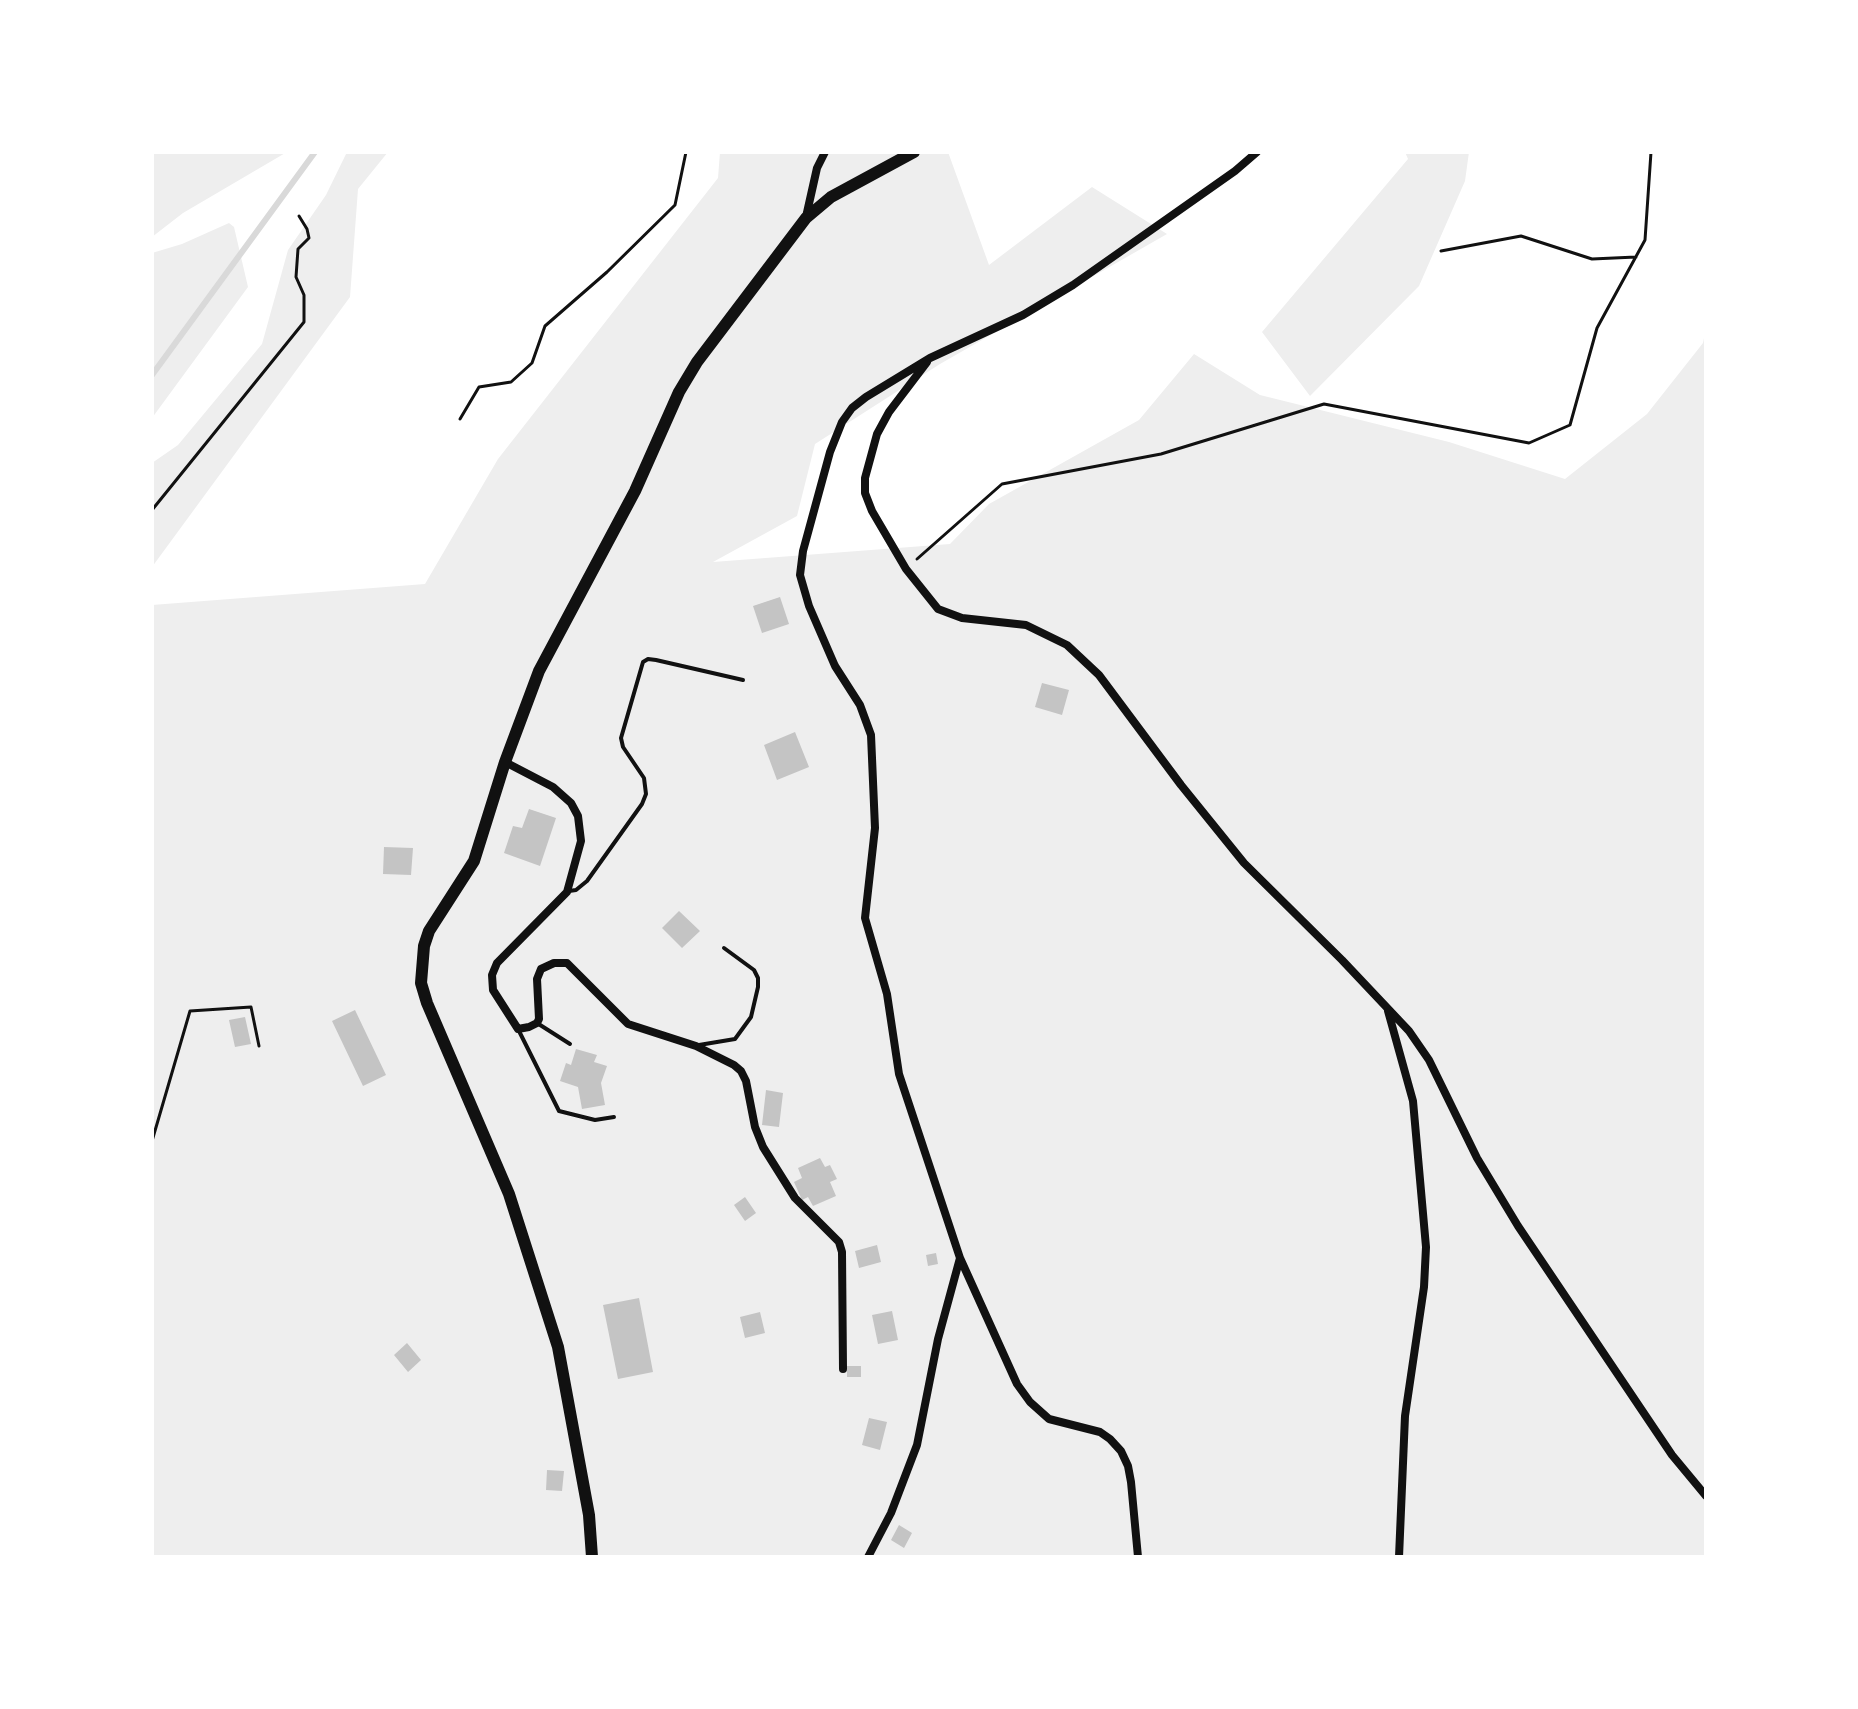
<!DOCTYPE html>
<style>
body{margin:0}
#map{position:relative;width:1858px;height:1709px;overflow:hidden;background:#fff;font-family:"IBM Plex Sans",sans-serif}
canvas{display:block}
.frame{position:absolute;inset:0;border:154px solid #fff;pointer-events:none}
</style>
<div id="map">
<canvas width="1858" height="1709"></canvas>
<div class="frame"></div>
</div>
<script>
const context = document.querySelector('canvas').getContext('2d');
context.lineJoin = 'round';
function fill(path, color) { context.fillStyle = color; context.fill(path, 'evenodd'); }
const toPath = rows => new Path2D(rows.map(r => 'M' + r).join(''));
function stroke(path, color, width, dash) { context.strokeStyle = color; context.lineWidth = width; context.lineCap = dash ? 'butt' : 'round'; context.setLineDash(dash || []); context.stroke(path); }
fill(toPath([
 [152,152,287,152,183,213,152,237],
 [347,152,388,152,358,189,350,297,152,567,152,463,178,445,262,344,288,250,326,195],
 [720,152,948,152,989,265,1092,187,1167,234,940,364,815,444,797,516,713,562,950,544,989,504,1139,420,1194,354,1260,395,1449,442,1565,479,1647,414,1703,343,1706,328,1706,1557,152,1557,152,605,425,584,498,459,718,178],
 [1405,152,1469,152,1465,181,1419,286,1310,396,1262,332,1408,159],
 [229,223,234,227,248,287,152,418,152,253,182,244]
]), '#eee');
stroke(toPath([
 [152,375,315,152]
]), '#d9d9d9', 6);
fill(toPath([
 [780,597,789,624,762,633,753,606],
 [1042,683,1069,690,1062,715,1035,707],
 [795,732,809,767,777,780,764,745],
 [529,809,556,818,540,866,504,853,513,826,522,828],
 [384,847,413,848,411,875,383,874],
 [679,911,700,931,682,948,662,928],
 [355,1010,386,1075,363,1086,332,1021],
 [245,1017,251,1044,235,1047,229,1020],
 [576,1049,597,1055,594,1062,607,1066,601,1083,605,1105,582,1109,578,1087,560,1081,566,1063,571,1065],
 [766,1090,783,1093,779,1127,762,1125],
 [820,1158,825,1167,830,1165,837,1179,830,1182,836,1196,813,1206,808,1197,802,1200,794,1182,802,1178,798,1168],
 [745,1197,756,1213,745,1221,734,1205],
 [877,1245,881,1262,859,1268,855,1251],
 [936,1253,938,1264,928,1266,926,1255],
 [639,1298,653,1372,618,1379,603,1305],
 [892,1311,898,1340,878,1344,872,1315],
 [760,1312,765,1333,745,1338,740,1317],
 [407,1343,421,1360,408,1372,394,1355],
 [847,1366,861,1366,861,1377,847,1377],
 [869,1418,887,1422,880,1450,862,1445],
 [547,1470,564,1471,562,1491,546,1490],
 [899,1525,912,1533,904,1548,891,1540]
]), '#c4c4c4');
stroke(toPath([
 [1441,251,1521,236,1592,259,1636,257],
 [460,419,479,387,511,382,532,363,545,326,607,272,675,205,686,152],
 [152,510,304,322,304,295,296,277,298,249,309,238,307,229,299,216],
 [917,559,1002,484,1161,454,1324,404,1529,443,1570,425,1597,328,1645,240,1651,152],
 [152,1141,190,1011,251,1007,259,1046]
]), '#111', 3);
stroke(toPath([
 [569,891,576,890,587,881,642,804,646,794,644,778,623,747,621,738,643,662,648,659,656,660,743,680],
 [537,1023,570,1044],
 [518,1029,559,1111,595,1120,614,1117],
 [699,1045,735,1039,751,1017,758,987,758,978,754,970,724,948]
]), '#111', 4);
stroke(toPath([
 [806,217,817,168,825,152],
 [927,362,889,412,877,434,865,478,865,493,872,511,906,569,938,609,962,618,1026,625,1067,645,1099,675,1181,785,1244,863,1342,960,1409,1031,1429,1060,1477,1158,1518,1226,1672,1455,1706,1496],
 [505,762,553,787,571,803,578,816,581,841,567,892,497,963,492,975,493,990,518,1029,529,1027,537,1023,539,1019,537,979,541,969,554,963,567,963,628,1024,696,1046,734,1065,741,1071,746,1081,755,1127,763,1147,795,1198,839,1242,842,1252,843,1369],
 [1388,1011,1413,1101,1426,1247,1424,1287,1405,1416,1399,1557],
 [960,1258,1017,1384,1030,1402,1049,1419,1100,1432,1110,1439,1121,1451,1128,1466,1131,1482,1138,1557],
 [868,1557,891,1513,917,1445,938,1339,960,1258,899,1074,887,994,865,918,875,828,871,735,860,705,835,666,809,606,800,575,803,551,830,452,842,422,852,408,866,397,930,358,1023,315,1073,285,1235,171,1257,152]
]), '#111', 8);
stroke(toPath([
 [592,1557,589,1515,558,1347,509,1194,427,1003,421,983,424,946,429,931,474,861,505,762,539,671,635,491,679,392,697,362,806,218,831,197,914,152]
]), '#111', 12);
</script>
